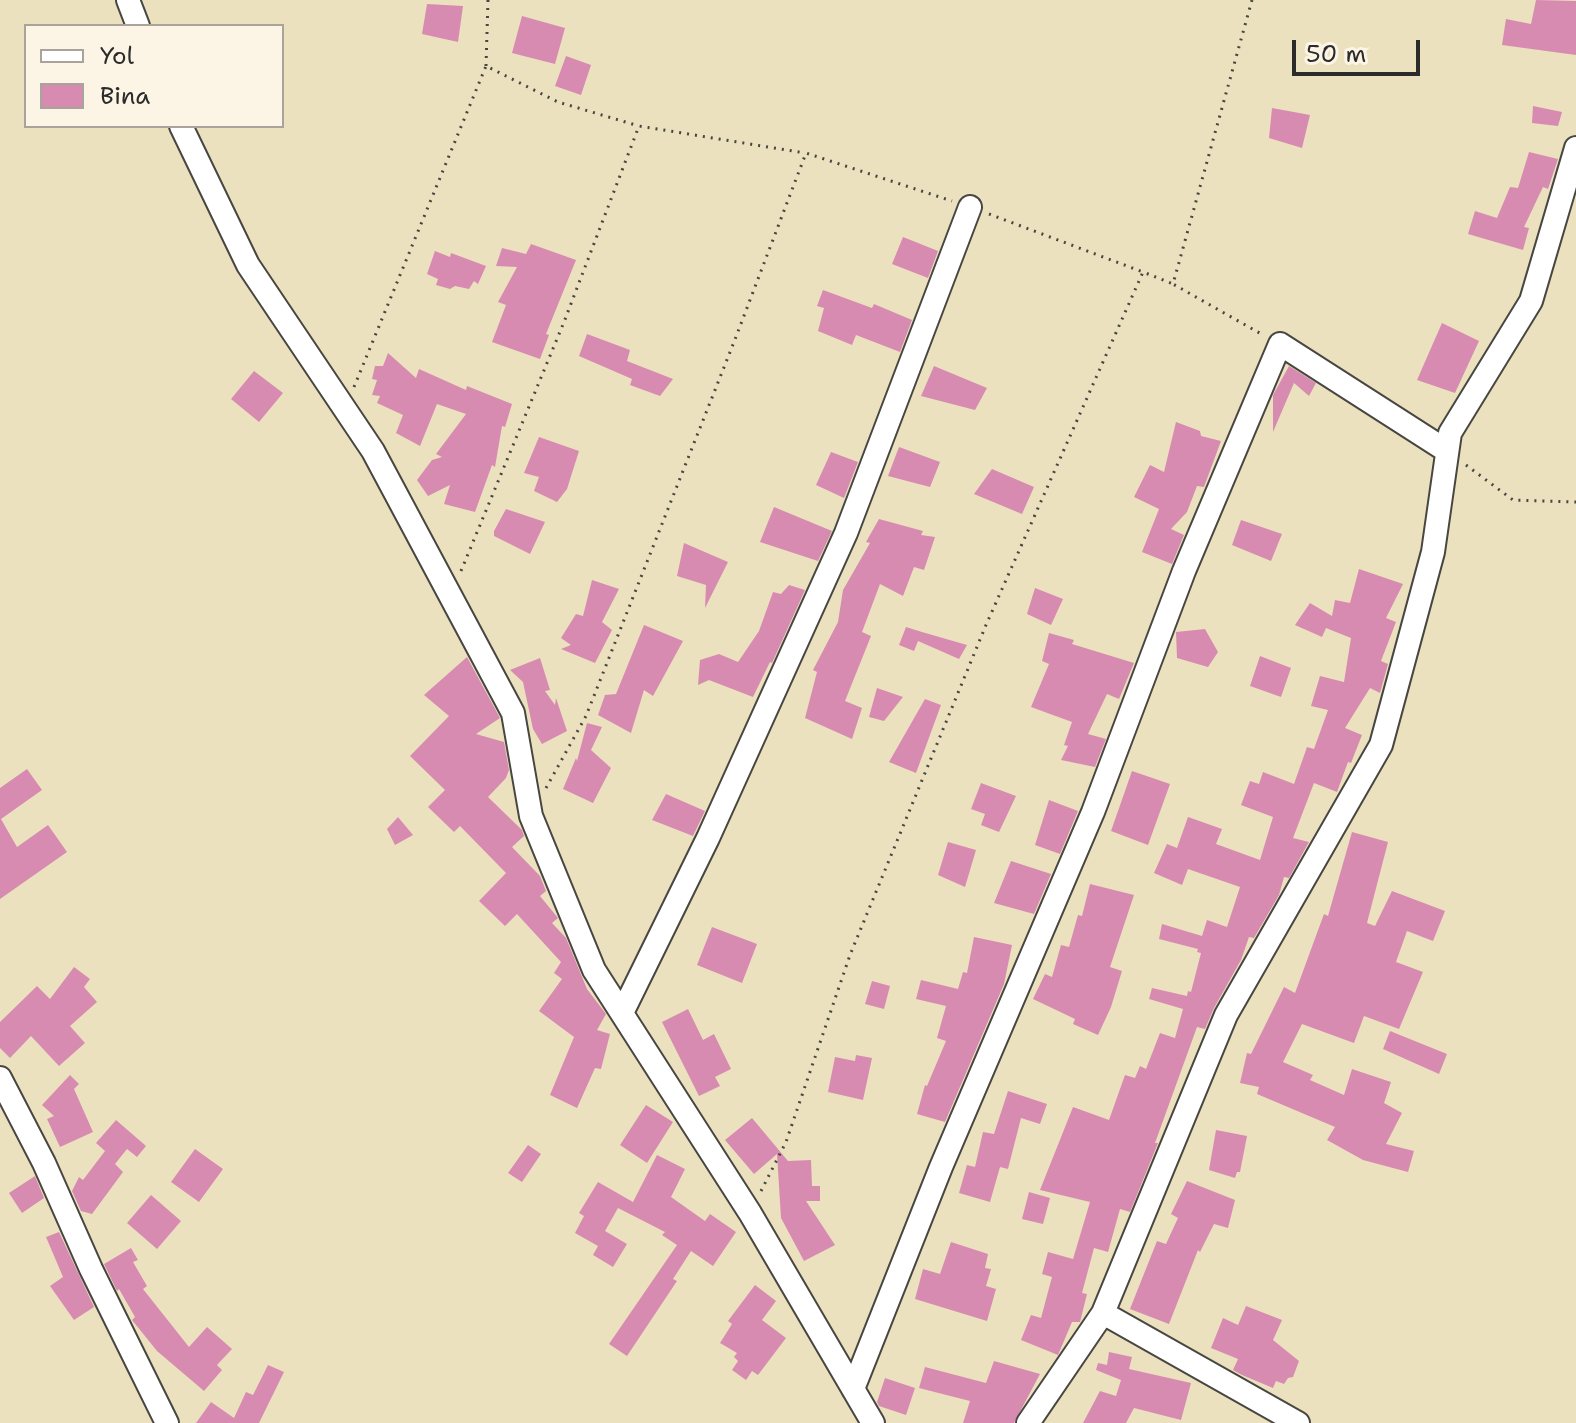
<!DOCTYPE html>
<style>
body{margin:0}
#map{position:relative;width:1576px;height:1423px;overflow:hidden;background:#ebe1bf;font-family:"Shantell Sans",sans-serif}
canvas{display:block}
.legend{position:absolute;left:24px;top:24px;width:260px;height:104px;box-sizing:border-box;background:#fcf5e5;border:2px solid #a8a49b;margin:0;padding:10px 14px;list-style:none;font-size:24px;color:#2b2b2b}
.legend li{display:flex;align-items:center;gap:16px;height:40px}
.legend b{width:40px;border:2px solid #a8a49b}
.scale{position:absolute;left:1292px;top:40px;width:128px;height:36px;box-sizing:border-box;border:4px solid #2b2b2b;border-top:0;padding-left:10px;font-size:24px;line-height:28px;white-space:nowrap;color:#2b2b2b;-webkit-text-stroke:6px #fcf5e5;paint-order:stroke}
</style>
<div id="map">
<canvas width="1576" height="1423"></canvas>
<ul class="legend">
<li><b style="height:10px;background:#fff"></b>Yol</li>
<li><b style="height:22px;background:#d88bb1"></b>Bina</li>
</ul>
<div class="scale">50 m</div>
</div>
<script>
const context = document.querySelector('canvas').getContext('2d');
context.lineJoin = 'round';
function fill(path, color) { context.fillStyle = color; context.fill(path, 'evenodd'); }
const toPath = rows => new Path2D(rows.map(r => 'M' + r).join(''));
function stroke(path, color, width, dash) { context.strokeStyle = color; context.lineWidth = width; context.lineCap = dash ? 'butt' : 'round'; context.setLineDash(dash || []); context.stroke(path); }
fill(toPath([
 [1536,0,1576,1,1576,55,1502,45,1506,19,1531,24],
 [427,4,463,6,458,42,422,34],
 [522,16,565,28,555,64,512,53],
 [566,56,591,65,581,95,555,86],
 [1533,106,1562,112,1558,126,1532,123],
 [1272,108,1310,115,1302,148,1269,138],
 [1529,152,1558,159,1548,189,1543,187,1524,227,1529,228,1523,250,1468,234,1475,211,1497,218,1510,187,1518,188],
 [903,237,938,251,928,278,892,264],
 [531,244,576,260,546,334,549,335,540,359,492,342,506,305,498,302,517,267,496,266,502,248,526,254],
 [435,251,450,257,451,253,486,266,478,284,474,281,469,289,455,286,450,289,436,285,438,279,427,274],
 [823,290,872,308,874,304,912,320,900,352,856,335,852,345,818,331,824,308,817,306],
 [1442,323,1479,341,1455,393,1417,380],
 [587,334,630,350,627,361,673,379,660,396,630,385,632,379,579,356],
 [388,353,416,378,419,369,466,390,467,386,512,404,505,427,502,426,495,467,492,465,475,512,444,504,450,485,428,496,417,480,432,460,442,457,436,454,466,414,437,404,420,446,396,433,403,415,377,403,380,396,372,395,377,380,372,379,375,366,383,366],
 [934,366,987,388,975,410,921,396],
 [1289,366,1316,383,1309,396,1294,383,1273,432,1273,395],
 [254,371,283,393,259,422,231,399],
 [1176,422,1200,431,1201,436,1221,441,1204,487,1197,486,1187,512,1171,529,1184,535,1172,564,1142,552,1159,509,1134,497,1150,465,1164,472],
 [539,437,579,451,567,489,557,502,534,491,539,477,524,473],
 [899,447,940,462,930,487,888,476],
 [831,452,858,462,844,498,816,485],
 [992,469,1034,487,1022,514,974,494],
 [774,507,832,531,818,561,760,542],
 [506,509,545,522,530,554,494,536,494,531],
 [879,519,923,531,921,535,935,537,924,570,914,567,903,596,880,584,862,632,871,636,845,701,862,708,852,739,805,718,817,672,813,670,838,622,843,590,870,543,866,542],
 [1241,520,1282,534,1271,561,1232,545],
 [684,543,728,562,705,608,706,585,677,576],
 [1359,569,1403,584,1386,618,1396,622,1381,661,1388,664,1380,693,1370,688,1345,728,1362,735,1351,763,1348,762,1337,792,1314,783,1293,838,1309,842,1289,878,1284,877,1279,895,1254,938,1249,937,1241,960,1214,1008,1205,1029,1197,1027,1155,1143,1158,1143,1130,1212,1120,1209,1108,1252,1094,1248,1082,1293,1087,1294,1080,1322,1072,1322,1058,1355,1021,1340,1031,1315,1041,1318,1052,1277,1042,1274,1048,1252,1073,1259,1090,1202,1040,1190,1073,1107,1109,1120,1125,1075,1135,1078,1140,1066,1146,1069,1160,1033,1175,1038,1183,1009,1149,999,1152,988,1187,996,1188,991,1191,992,1201,953,1197,952,1198,949,1159,939,1162,924,1202,936,1207,920,1227,927,1240,887,1188,869,1182,885,1154,873,1167,844,1177,848,1188,817,1222,829,1216,844,1260,860,1273,817,1241,805,1250,781,1259,784,1263,772,1294,784,1307,747,1314,749,1328,710,1311,706,1320,676,1344,682,1351,638,1326,628,1322,637,1295,625,1310,603,1332,616,1335,600,1350,603],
 [592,580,619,589,602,622,612,630,595,663,561,649,571,645,561,638,576,614,583,616],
 [789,585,805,590,772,663,770,662,753,697,709,680,698,685,700,660,719,654,738,662,759,631,773,592,781,594],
 [1035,588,1063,599,1051,625,1027,614],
 [644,625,683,641,653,696,644,690,631,733,598,715,605,695,616,694],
 [906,627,922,632,967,645,959,659,918,641,914,651,899,645],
 [1205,629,1218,652,1208,667,1177,658,1176,632],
 [1049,633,1074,640,1072,644,1134,663,1119,699,1107,694,1088,734,1106,739,1095,767,1061,760,1068,746,1064,745,1072,722,1031,707,1049,664,1042,661],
 [1260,656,1291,668,1281,697,1250,686],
 [467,657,500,718,476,734,504,742,509,770,506,778,488,797,522,830,524,836,512,847,540,876,546,891,540,896,558,918,552,923,566,938,587,989,606,1014,597,1030,610,1034,601,1069,595,1068,577,1108,550,1095,574,1037,539,1011,562,979,554,973,561,962,517,914,505,926,479,901,506,873,460,826,454,832,428,807,445,790,410,756,449,716,424,695],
 [540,658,550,690,545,691,555,705,556,698,567,731,542,744,533,729,523,682,510,670],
 [877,688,903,697,884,721,869,717],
 [925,699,941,705,916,773,889,762],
 [587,723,602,727,591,750,611,768,593,803,563,789,576,758,577,761],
 [27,769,42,790,1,819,17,847,48,825,67,852,0,899,0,788],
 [1132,771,1170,784,1148,845,1111,831],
 [981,783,1016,796,999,832,981,825,985,814,971,809],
 [666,794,705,811,693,836,652,820],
 [1049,800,1078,811,1060,854,1035,845],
 [398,817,413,835,395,845,387,829],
 [1352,832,1388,842,1367,923,1375,926,1392,891,1445,911,1433,941,1407,931,1396,962,1423,972,1399,1029,1364,1016,1354,1043,1302,1024,1283,1062,1313,1075,1310,1080,1344,1095,1352,1069,1391,1082,1384,1103,1402,1113,1386,1144,1414,1151,1408,1172,1363,1160,1327,1140,1335,1127,1257,1094,1259,1087,1240,1083,1247,1053,1251,1054,1284,987,1295,993,1324,914,1328,916],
 [948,842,976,850,965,887,938,875],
 [1011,861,1051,874,1034,914,994,903],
 [1090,884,1134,895,1110,967,1122,971,1111,1007,1098,1035,1073,1024,1075,1019,1033,999,1045,974,1052,977,1061,945,1069,947,1078,915,1082,916],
 [712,927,757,944,742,983,697,965],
 [974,937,1012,945,1004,984,945,1122,917,1114,925,1085,927,1086,946,1041,937,1038,946,1006,916,999,921,980,958,989,963,972,967,973],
 [74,967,90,979,84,987,97,1002,70,1026,85,1043,59,1066,31,1036,10,1058,0,1048,0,1022,37,986,50,999],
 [872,981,890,986,884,1009,865,1004],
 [688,1009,703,1040,714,1034,731,1069,715,1077,720,1086,699,1096,662,1022],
 [1390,1031,1447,1054,1439,1074,1383,1049],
 [856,1055,872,1058,863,1100,828,1092,835,1057,855,1061],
 [70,1075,79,1084,74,1089,93,1132,60,1147,47,1119,54,1116,42,1105],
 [1008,1091,1047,1104,1040,1124,1021,1118,1008,1169,1000,1167,990,1202,959,1193,967,1165,975,1167,983,1132,994,1134],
 [646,1105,673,1122,647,1163,620,1145],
 [752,1118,788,1161,811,1160,812,1186,820,1186,820,1201,806,1201,835,1245,804,1261,781,1218,777,1154,754,1174,725,1140],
 [116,1120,146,1146,137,1157,127,1149,115,1164,123,1172,92,1214,81,1211,72,1191,79,1177,83,1180,105,1151,96,1143],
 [1216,1130,1247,1136,1240,1172,1237,1172,1235,1178,1209,1170],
 [528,1145,541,1154,522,1182,508,1173],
 [195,1149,223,1169,199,1202,171,1182],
 [657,1155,685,1169,671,1197,705,1221,710,1214,736,1232,713,1266,691,1251,673,1279,677,1281,627,1356,609,1344,677,1245,662,1235,665,1232,618,1208,605,1231,627,1244,613,1267,593,1255,598,1246,575,1233,584,1216,579,1213,598,1182,633,1202],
 [35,1176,44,1198,22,1213,9,1193],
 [1187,1181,1235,1200,1228,1228,1214,1224,1200,1252,1198,1250,1169,1324,1130,1309,1157,1241,1166,1244,1178,1218,1171,1214],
 [1029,1192,1050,1198,1043,1224,1022,1219],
 [151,1195,181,1221,157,1249,127,1223],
 [59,1232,94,1307,74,1320,50,1286,63,1277,46,1237],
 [951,1242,988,1254,985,1268,991,1269,986,1286,996,1289,987,1321,915,1299,923,1269,940,1274],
 [131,1248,138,1260,133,1262,147,1286,143,1289,189,1347,207,1327,232,1349,217,1365,222,1370,204,1391,157,1351,132,1320,135,1317,119,1289,117,1291,104,1264],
 [755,1285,776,1301,762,1320,786,1338,758,1375,752,1371,746,1380,732,1370,738,1361,734,1357,737,1353,720,1343,732,1324,728,1321],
 [1246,1306,1282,1320,1273,1340,1299,1361,1293,1377,1288,1378,1284,1384,1276,1381,1273,1388,1242,1375,1233,1370,1238,1359,1211,1348,1223,1318,1238,1325],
 [1109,1352,1132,1357,1129,1369,1191,1383,1181,1420,1134,1408,1126,1423,1083,1423,1100,1391,1116,1396,1121,1380,1096,1370,1098,1363,1107,1365],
 [994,1361,1040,1374,1014,1423,963,1423,970,1401,919,1388,925,1367,986,1383],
 [268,1365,284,1372,259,1423,196,1423,211,1402,234,1418,246,1392,253,1395],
 [885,1378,915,1388,906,1415,879,1406,877,1402]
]), '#d88bb1');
const minor = toPath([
 [128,0,138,26],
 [181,126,248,265,373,451,513,713,531,816,594,970,750,1213,873,1423],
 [622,1013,708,838,846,533,970,207],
 [0,1078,44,1163,91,1269,167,1423],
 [1103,1313,1298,1423],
 [853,1389,941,1167,1093,812,1184,571,1280,344,1447,451],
 [1028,1423,1103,1313,1226,1015,1381,745,1433,552,1450,433,1531,301,1576,148]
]);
stroke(minor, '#484641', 26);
stroke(toPath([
 [1252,0,1173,284,1263,335],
 [486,66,488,0],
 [989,214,1143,272],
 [354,387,486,66,558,102,639,126],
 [1466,465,1513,500,1576,502],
 [461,571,564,322,639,126,805,153],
 [546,788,586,716,734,342,806,153,952,201],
 [761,1191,786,1142,850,955,986,625,1143,272,1173,284]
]), '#484641', 3, [2, 6]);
stroke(minor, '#fff', 22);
</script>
